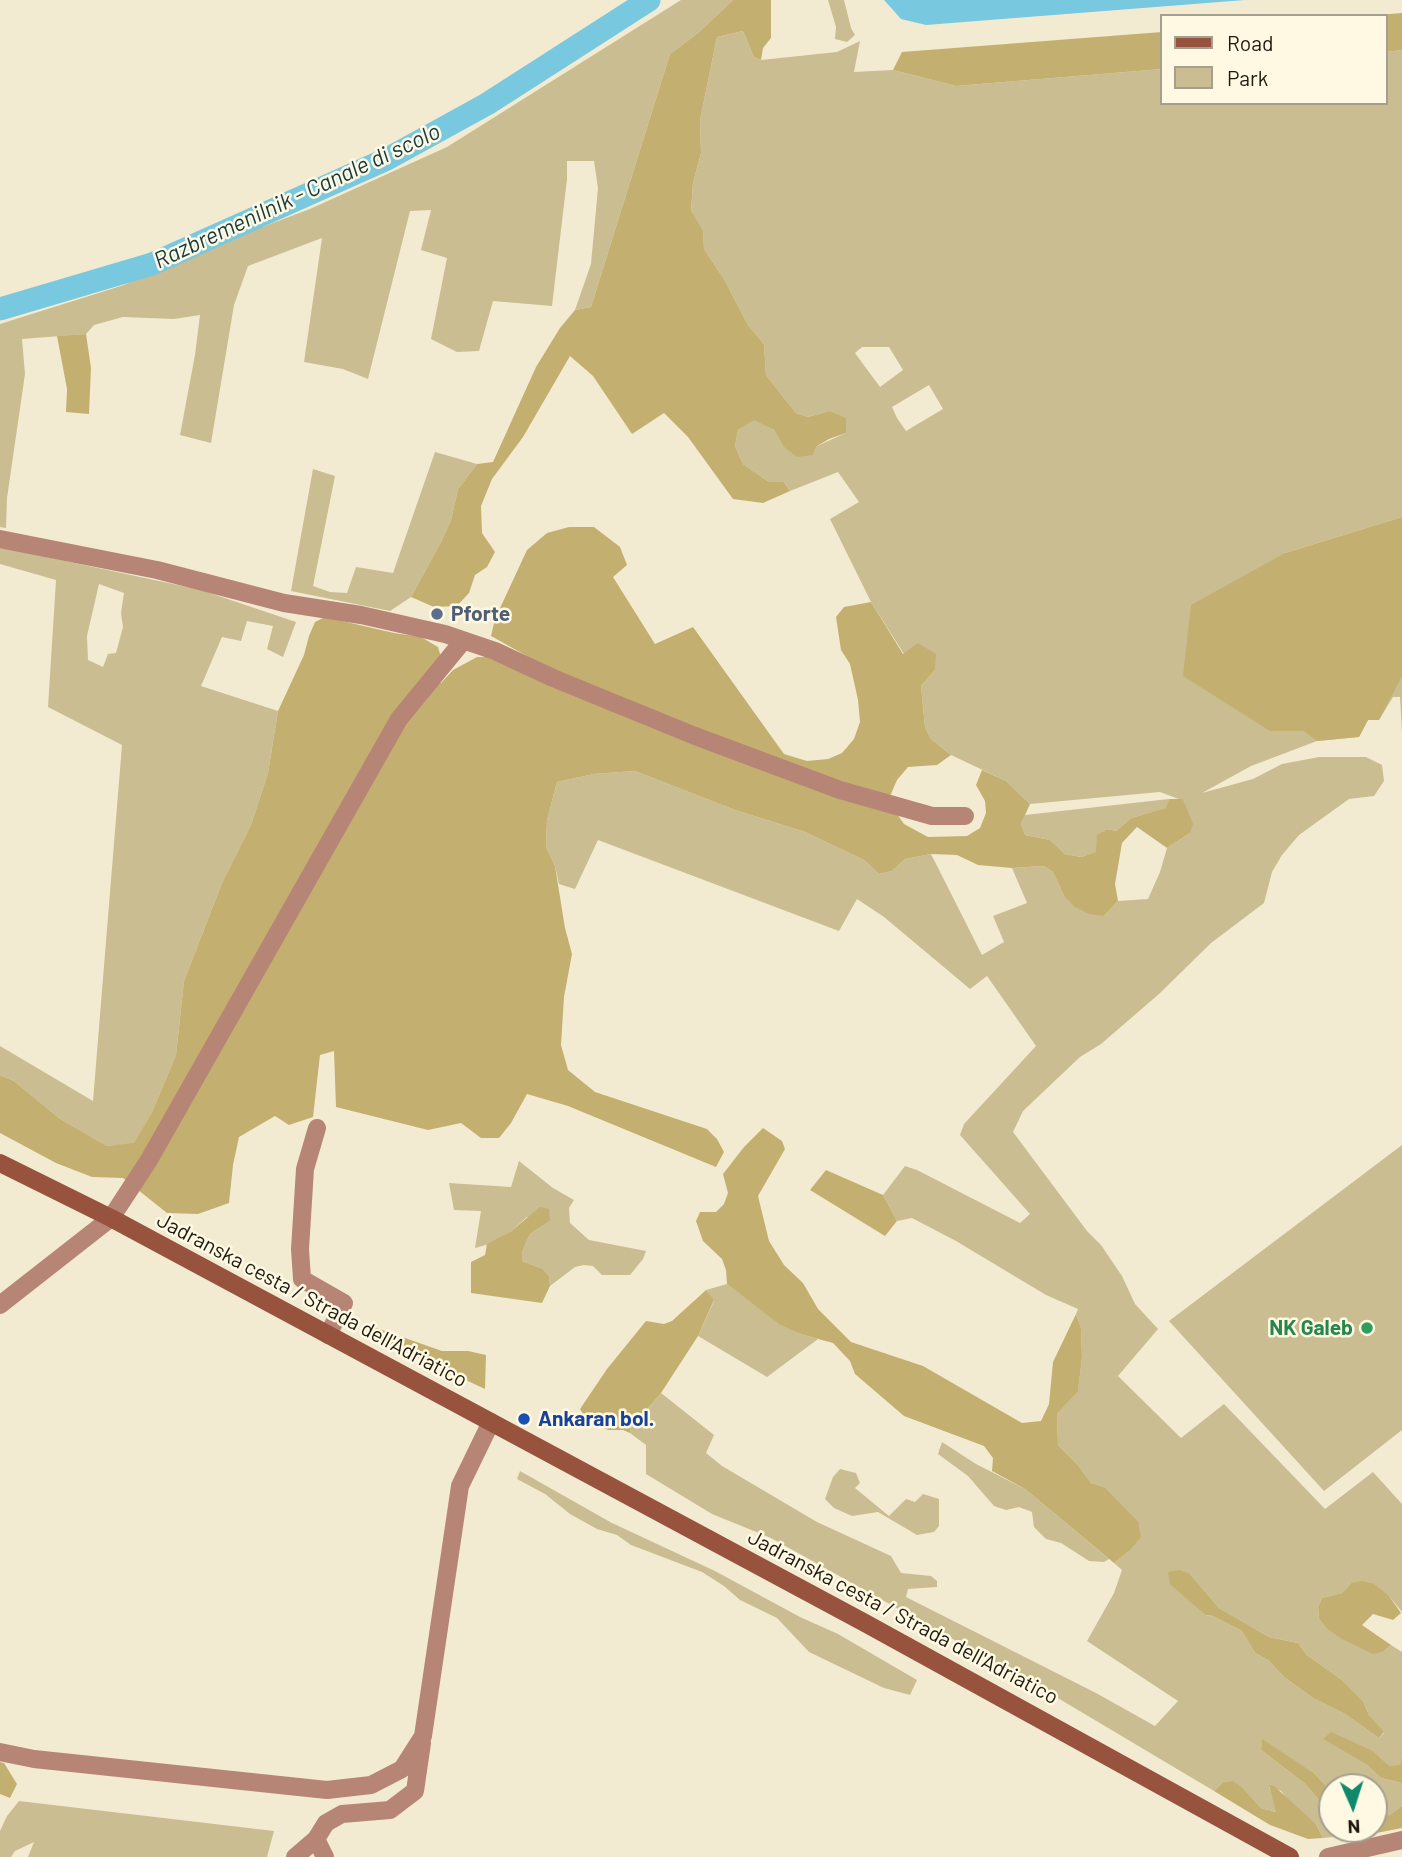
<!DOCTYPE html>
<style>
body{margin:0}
#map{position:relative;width:1402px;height:1857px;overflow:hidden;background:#f3ebd1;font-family:Barlow,sans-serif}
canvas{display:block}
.legend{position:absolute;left:1160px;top:14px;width:228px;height:91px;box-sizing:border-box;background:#fff9e3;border:2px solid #a49f8f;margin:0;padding:9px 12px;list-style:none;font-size:21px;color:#1c1910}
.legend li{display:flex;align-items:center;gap:14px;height:35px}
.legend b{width:35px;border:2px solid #a49f8f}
.north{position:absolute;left:1318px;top:1773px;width:70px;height:70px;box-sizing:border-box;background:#fff9e3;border:2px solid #a49f8f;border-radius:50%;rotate:177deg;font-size:19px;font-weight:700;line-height:28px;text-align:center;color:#1c1910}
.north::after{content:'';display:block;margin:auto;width:24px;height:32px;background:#0e896c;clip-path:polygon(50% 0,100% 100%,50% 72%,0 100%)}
</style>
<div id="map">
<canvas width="1402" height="1857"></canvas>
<ul class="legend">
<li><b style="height:9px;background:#98533e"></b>Road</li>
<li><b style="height:19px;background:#cabd91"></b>Park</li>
</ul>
<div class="north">N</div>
</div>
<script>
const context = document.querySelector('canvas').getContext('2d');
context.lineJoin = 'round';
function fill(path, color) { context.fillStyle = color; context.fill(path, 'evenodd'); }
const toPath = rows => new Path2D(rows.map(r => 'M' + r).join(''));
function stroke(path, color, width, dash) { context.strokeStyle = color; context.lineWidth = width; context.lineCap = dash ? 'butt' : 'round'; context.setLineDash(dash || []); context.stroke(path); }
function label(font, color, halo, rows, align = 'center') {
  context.font = font + ' Barlow,sans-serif'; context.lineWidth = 5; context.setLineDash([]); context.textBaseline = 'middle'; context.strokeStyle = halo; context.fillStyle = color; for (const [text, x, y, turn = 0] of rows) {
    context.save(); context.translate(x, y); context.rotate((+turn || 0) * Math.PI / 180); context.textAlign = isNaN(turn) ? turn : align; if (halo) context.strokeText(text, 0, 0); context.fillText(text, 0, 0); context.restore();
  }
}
fill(toPath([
 [681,0,733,0,698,33,670,54,591,307,575,310,591,264,598,188,594,161,567,161,567,179,552,306,493,301,479,351,457,352,431,339,447,258,421,250,431,210,410,211,368,379,343,369,304,362,322,238,248,266,234,305,211,443,180,435,195,355,200,315,174,319,123,317,94,325,86,334,22,339,25,374,7,498,6,528,0,527,0,324,124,285,183,257,310,209,447,147],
 [828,0,844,0,851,28,855,35,847,42,835,39,836,27],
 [743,31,754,57,761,60,837,52,860,41,854,72,893,70,956,86,1162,69,1162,103,1386,103,1386,52,1402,50,1402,517,1285,553,1402,653,1402,733,1400,697,1393,697,1379,720,1368,720,1359,737,1317,741,1251,766,1202,793,1253,779,1282,764,1319,757,1366,757,1382,765,1384,781,1374,796,1349,799,1299,835,1282,855,1272,872,1264,903,1211,943,1159,994,1101,1044,1080,1057,1023,1111,1013,1132,1087,1231,1101,1245,1122,1276,1135,1304,1158,1329,1118,1376,1181,1438,1224,1404,1325,1509,1373,1472,1402,1504,1402,1612,1389,1596,1351,1583,1342,1593,1322,1598,1318,1607,1319,1619,1326,1628,1373,1653,1383,1652,1391,1645,1402,1652,1402,1754,1400,1766,1390,1766,1373,1751,1324,1739,1367,1765,1381,1778,1402,1783,1402,1806,1389,1815,1374,1817,1374,1787,1332,1787,1332,1792,1314,1773,1262,1740,1261,1750,1304,1783,1322,1803,1332,1805,1332,1829,1340,1829,1333,1837,1323,1838,1316,1824,1290,1803,1281,1791,1269,1786,1277,1812,1261,1808,1244,1789,1222,1783,1214,1791,1046,1691,771,1538,712,1514,646,1474,646,1445,630,1433,631,1422,638,1420,661,1393,714,1435,706,1453,722,1466,817,1522,891,1556,901,1573,931,1576,937,1581,937,1587,908,1589,906,1597,1096,1693,1155,1726,1178,1701,1087,1641,1114,1593,1122,1570,1114,1563,1129,1551,1138,1521,1105,1487,1091,1483,1078,1465,1058,1445,1057,1414,1078,1390,1082,1358,1081,1328,1076,1314,1078,1309,1046,1295,956,1241,912,1218,897,1221,883,1195,905,1166,917,1170,1020,1223,1030,1214,960,1135,964,1124,1036,1046,987,976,970,989,884,917,857,899,839,931,598,840,575,889,559,884,555,866,546,847,547,820,557,782,594,774,635,771,735,810,805,832,864,860,879,874,892,871,905,859,931,854,982,955,1004,942,993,916,1027,903,1012,868,1044,866,1053,872,1064,896,1104,916,1118,901,1148,899,1160,872,1167,848,1190,833,1184,801,1160,792,1030,804,1006,781,951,755,931,739,925,727,921,686,935,670,904,654,871,602,830,519,859,502,838,472,790,491,784,482,769,482,743,464,735,446,738,430,754,419,774,430,783,446,813,455,817,446,846,433,829,411,808,417,796,413,766,375,764,344,748,325,724,279,704,249,703,230,691,212,693,183,701,153,700,120,717,37],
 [862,347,889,347,903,370,880,387,855,353],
 [929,385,943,409,906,431,897,418,892,407],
 [1190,1574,1219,1608,1269,1637,1298,1643,1307,1655,1342,1680,1363,1701,1369,1715,1384,1733,1379,1738,1345,1714,1313,1698,1284,1677,1268,1660,1255,1653,1242,1631,1213,1616,1205,1615,1191,1602],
 [435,452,477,464,458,489,451,520,441,542,411,597,390,611,291,591,313,469,335,476,313,586,330,592,347,593,356,567,393,573],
 [0,547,201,590,296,622,283,657,267,649,273,626,247,621,241,641,222,637,201,686,278,711,268,773,251,825,222,883,184,981,176,1055,152,1112,134,1144,107,1146,59,1118,14,1081,0,1075,0,1046,93,1101,122,745,48,707,56,580,0,564],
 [99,584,124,593,121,613,123,627,116,653,108,654,103,667,88,660,87,636],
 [1169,799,1167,808,1131,818,1116,831,1107,829,1098,835,1097,852,1081,857,1065,854,1050,840,1025,835,1021,824,1025,815],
 [1402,1145,1402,1430,1324,1491,1169,1321],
 [519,1161,553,1188,574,1200,569,1208,570,1223,589,1240,646,1251,643,1259,630,1275,602,1275,593,1266,584,1265,575,1267,550,1286,549,1276,543,1269,522,1261,522,1252,530,1234,550,1221,527,1217,510,1232,493,1243,475,1248,481,1211,454,1210,449,1183,511,1187],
 [727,1284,779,1323,800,1334,818,1339,767,1377,698,1336,714,1301,706,1290],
 [942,1442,976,1464,1025,1489,1109,1559,1104,1562,1089,1561,1061,1543,1046,1539,1034,1527,1032,1512,1019,1507,1006,1510,994,1506,968,1476,938,1454],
 [840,1469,856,1473,860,1483,855,1488,889,1516,906,1499,915,1502,923,1494,939,1499,939,1526,934,1532,917,1535,878,1512,852,1516,834,1508,825,1499,833,1477],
 [520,1471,612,1523,715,1571,800,1617,838,1634,917,1680,910,1695,884,1688,809,1652,777,1618,740,1600,724,1586,702,1572,631,1545,617,1535,597,1529,570,1514,545,1494,517,1479],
 [19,1801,274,1831,267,1857,28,1857,34,1842,15,1851,11,1857,0,1857,0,1831,7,1816]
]), '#cabd91');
fill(toPath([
 [733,0,771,0,771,38,763,48,761,60,754,57,743,31,717,37,700,120,701,153,693,183,691,211,703,230,704,249,724,279,748,325,764,344,766,375,796,413,808,417,829,411,846,418,846,433,829,439,817,446,813,455,797,457,783,446,774,430,754,420,738,430,735,446,743,464,769,482,784,482,790,491,763,503,733,499,688,437,664,413,632,434,593,376,570,356,523,437,492,479,481,506,482,533,495,552,487,567,475,575,469,593,457,606,434,607,411,597,441,542,451,520,458,489,477,464,493,462,536,367,560,328,575,310,591,307,670,54,698,33],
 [1402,13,1402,50,1386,52,1386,16,1366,16],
 [1162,32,1162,69,956,86,893,70,902,52],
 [86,334,91,368,89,414,66,412,67,389,57,336],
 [1402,517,1402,676,1379,720,1368,720,1359,737,1317,741,1304,731,1270,731,1183,676,1191,605,1285,553],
 [569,527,594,527,620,547,627,565,613,577,655,644,693,627,784,754,807,761,828,759,842,753,854,739,860,722,858,700,850,664,841,650,836,617,844,607,871,602,903,654,918,643,936,654,935,670,921,686,925,727,931,739,951,755,937,765,908,767,897,780,888,801,904,824,928,837,967,836,980,828,986,813,985,801,976,785,982,770,1006,781,1030,804,1021,824,1025,835,1050,840,1065,854,1081,857,1096,852,1097,835,1107,829,1116,831,1131,818,1166,808,1169,799,1183,799,1193,824,1190,833,1167,848,1137,827,1122,843,1115,884,1118,901,1104,916,1089,914,1075,907,1064,896,1053,872,1044,866,1012,868,978,865,957,855,931,854,905,859,892,871,879,874,864,860,805,832,735,810,635,771,594,774,557,782,547,820,546,847,555,866,565,928,572,954,564,997,561,1045,568,1070,595,1092,707,1129,717,1139,724,1152,716,1167,568,1106,527,1094,511,1123,499,1138,481,1138,461,1123,428,1130,336,1107,334,1051,320,1055,313,1117,289,1125,275,1116,239,1137,233,1165,229,1203,198,1214,167,1213,123,1178,92,1177,56,1163,0,1133,0,1075,14,1081,59,1118,107,1146,134,1143,152,1112,176,1055,184,981,222,883,251,825,268,773,278,711,304,655,309,636,315,622,325,617,394,633,421,637,438,647,441,657,430,673,441,683,453,670,477,657,495,657,561,675,491,636,495,619,527,550,547,533],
 [763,1128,782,1141,785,1149,758,1196,769,1241,784,1265,803,1283,818,1309,851,1342,923,1366,1022,1423,1041,1421,1049,1404,1053,1362,1076,1314,1081,1328,1082,1358,1078,1391,1057,1414,1058,1445,1078,1465,1091,1483,1105,1487,1138,1521,1141,1537,1129,1551,1114,1563,1025,1489,992,1471,993,1458,984,1446,904,1416,855,1374,850,1361,833,1343,800,1334,779,1324,727,1284,726,1270,722,1259,703,1241,696,1221,700,1212,716,1212,724,1204,728,1193,723,1174,744,1147],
 [826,1170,883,1195,897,1221,885,1236,810,1190],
 [540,1207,549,1209,550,1221,530,1234,522,1252,522,1261,543,1269,549,1276,550,1286,542,1303,471,1293,471,1262,485,1255,487,1244,510,1232],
 [706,1290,714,1300,698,1336,661,1393,638,1420,631,1422,630,1433,623,1430,608,1430,588,1422,580,1409,607,1369,646,1321,664,1324,672,1321],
 [368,1325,442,1351,468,1351,486,1355,485,1389,364,1333],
 [1180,1570,1190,1574,1219,1608,1269,1637,1298,1643,1307,1655,1342,1680,1363,1701,1369,1715,1384,1732,1379,1738,1345,1714,1313,1698,1284,1677,1268,1660,1255,1653,1242,1631,1213,1616,1205,1615,1170,1584,1168,1572],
 [1362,1581,1374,1584,1389,1596,1401,1613,1393,1620,1373,1614,1362,1625,1391,1645,1383,1652,1373,1654,1342,1639,1326,1628,1319,1619,1318,1607,1322,1598,1342,1593,1351,1583],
 [1331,1732,1373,1751,1390,1766,1400,1765,1402,1754,1402,1783,1381,1778,1367,1765,1323,1739],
 [1262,1739,1314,1773,1332,1792,1332,1805,1322,1803,1304,1783,1261,1750],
 [0,1762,4,1763,17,1784,10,1798,0,1794],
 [1233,1781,1244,1789,1261,1808,1276,1812,1269,1785,1274,1786,1316,1824,1323,1838,1308,1839,1270,1825,1214,1791,1222,1783],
 [1402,1806,1402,1828,1366,1835,1333,1837,1340,1829,1374,1829,1374,1817,1389,1815]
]), '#c3b071');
fill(toPath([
 [884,0,1245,0,926,25,901,19]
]), '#78c9df');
stroke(toPath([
 [0,309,152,264,387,159,487,104,649,0]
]), '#78c9df', 23);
stroke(toPath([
 [0,539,157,570,284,603,361,615,445,634,495,651,553,678,695,736,840,790,932,816,965,816],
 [317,1128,305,1169,300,1249,302,1279,344,1303,328,1335],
 [0,1305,111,1218,149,1160,399,719,463,641],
 [0,1752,34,1759,327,1790,371,1785,402,1769,423,1736,460,1486,491,1422],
 [316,1839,325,1857],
 [295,1857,316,1839,326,1823,342,1814,390,1810,415,1791,422,1743],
 [1328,1857,1402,1840]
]), '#b78576', 18);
stroke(toPath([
 [0,1163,111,1218,865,1623,1290,1857]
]), '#98533e', 18);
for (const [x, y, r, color] of [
 [437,614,7,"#5c6f8a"],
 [1367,1328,7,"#2e9e5b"],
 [524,1419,7,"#1a4fb4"]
]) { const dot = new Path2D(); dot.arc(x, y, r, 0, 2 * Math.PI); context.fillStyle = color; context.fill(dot); stroke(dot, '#fff9e3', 2.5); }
label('bold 21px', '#4e5e75', '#fff9e3', [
 ["Pforte",451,614]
], 'left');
label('21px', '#1c1910', '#fff9e3', [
 ["Jadranska cesta / Strada dell'Adriatico",312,1300,28],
 ["Jadranska cesta / Strada dell'Adriatico",903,1617,28]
]);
label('bold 21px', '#27864d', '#fff9e3', [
 ["NK Galeb",1353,1328]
], 'right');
label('bold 21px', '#164399', '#fff9e3', [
 ["Ankaran bol.",538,1419]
], 'left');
label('italic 23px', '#153b45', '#fff9e3', [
 ["Razbremenilnik - Canale di scolo",297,196,-25]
]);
</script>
